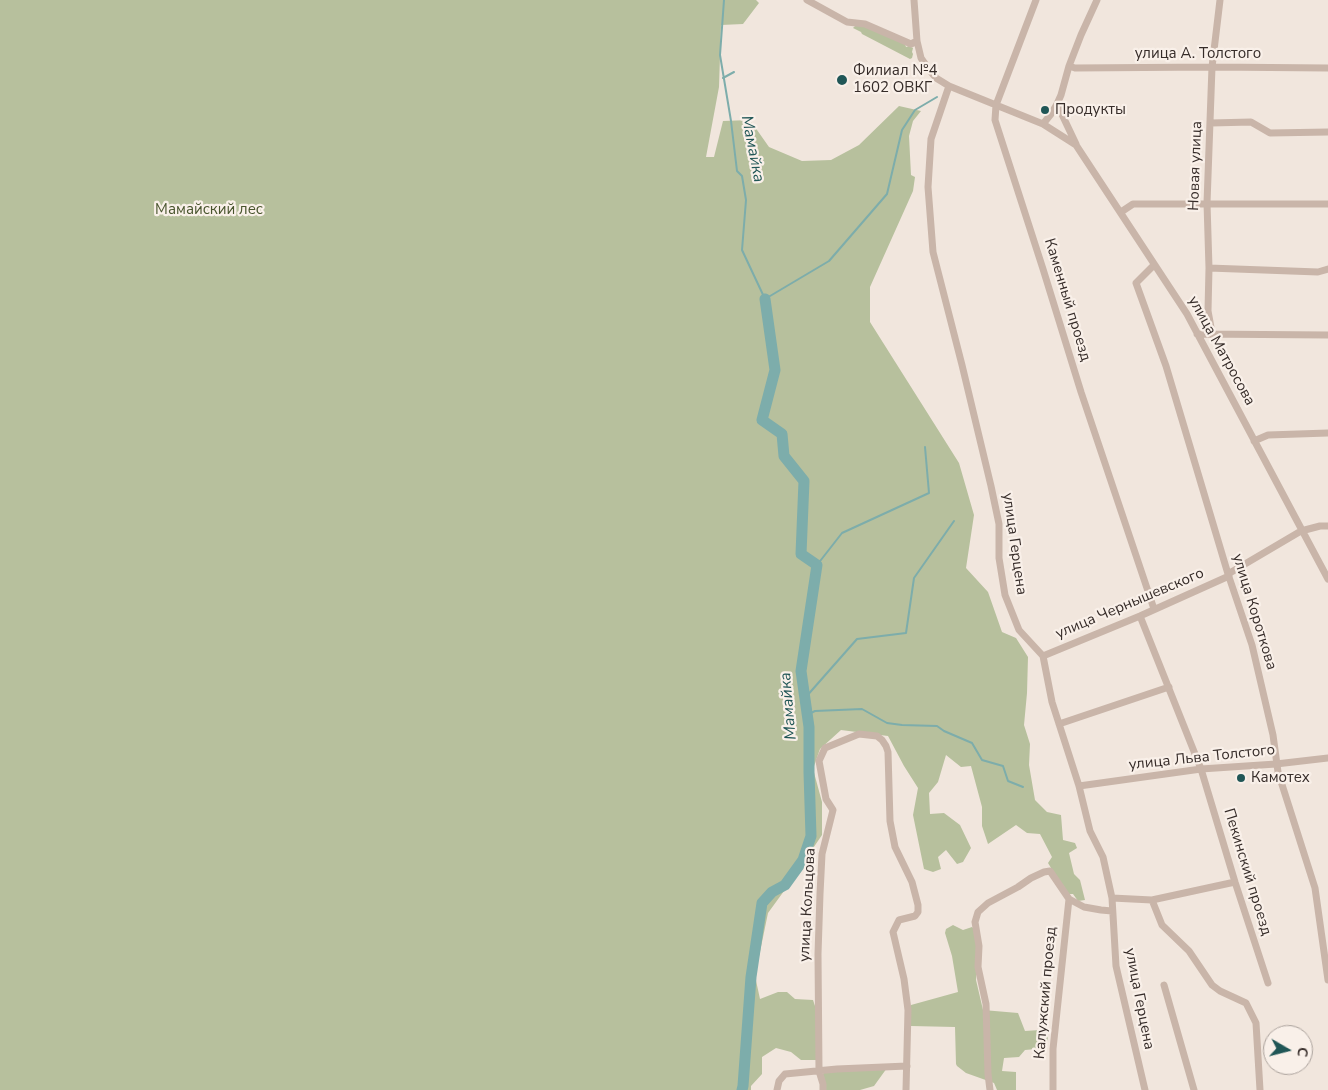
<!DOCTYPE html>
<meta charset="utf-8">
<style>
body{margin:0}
#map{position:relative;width:1328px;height:1090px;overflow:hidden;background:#f1e6dd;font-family:"Nunito Sans",sans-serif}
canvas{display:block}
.north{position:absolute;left:1263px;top:1025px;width:50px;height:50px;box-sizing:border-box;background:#f9f0e9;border:1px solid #aba29c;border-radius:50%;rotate:98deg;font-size:14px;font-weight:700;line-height:20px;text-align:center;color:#362c29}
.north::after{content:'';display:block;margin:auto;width:18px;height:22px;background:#205656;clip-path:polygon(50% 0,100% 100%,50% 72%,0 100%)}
</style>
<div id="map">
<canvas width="1328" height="1090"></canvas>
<div class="north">С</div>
</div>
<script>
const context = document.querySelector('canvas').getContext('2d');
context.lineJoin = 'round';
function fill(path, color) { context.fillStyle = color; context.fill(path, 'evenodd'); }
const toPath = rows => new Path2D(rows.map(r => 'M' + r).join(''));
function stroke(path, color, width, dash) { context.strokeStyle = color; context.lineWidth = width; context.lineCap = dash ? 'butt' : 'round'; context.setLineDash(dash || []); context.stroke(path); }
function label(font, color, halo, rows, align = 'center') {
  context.font = font + ' "Nunito Sans",sans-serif'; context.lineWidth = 4.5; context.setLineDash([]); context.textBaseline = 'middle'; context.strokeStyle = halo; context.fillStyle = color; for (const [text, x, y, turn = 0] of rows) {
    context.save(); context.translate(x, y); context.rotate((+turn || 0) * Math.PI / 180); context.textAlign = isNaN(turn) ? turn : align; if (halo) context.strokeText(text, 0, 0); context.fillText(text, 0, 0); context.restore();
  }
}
fill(toPath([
 [0,0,756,0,759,3,743,24,721,25,719,87,706,157,714,157,723,121,750,120,769,147,802,161,831,160,859,145,899,106,921,111,913,121,909,136,911,175,915,177,913,191,870,287,870,322,959,463,974,515,966,568,988,592,1002,632,1016,638,1028,657,1027,693,1024,725,1030,744,1029,765,1035,800,1047,812,1061,815,1063,840,1075,843,1077,848,1069,853,1074,874,1080,880,1085,900,1078,901,1073,894,1067,894,1048,863,1052,857,1040,834,1027,833,1016,825,988,844,982,826,982,807,971,766,961,767,946,755,938,782,929,793,930,814,944,813,960,825,971,848,963,862,957,864,946,850,938,857,941,869,933,872,924,869,913,815,918,788,904,766,888,736,841,730,820,749,813,769,822,802,822,835,784,891,768,913,755,976,760,999,778,992,787,992,795,999,813,1000,816,1009,816,1060,801,1060,791,1052,776,1048,762,1057,762,1074,751,1086,751,1090,0,1090],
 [855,26,864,26,905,44,906,47,909,46,913,48,912,52,913,54,912,58,910,59,862,34,861,32,853,28],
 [953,925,963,930,972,927,973,928,978,944,976,980,983,1010,1018,1013,1025,1031,1040,1030,1047,1033,1048,1037,1047,1043,1045,1046,1036,1049,1025,1050,1019,1057,1004,1058,1002,1071,1016,1072,1016,1090,997,1090,994,1083,966,1073,957,1066,956,1064,955,1027,911,1026,911,1005,958,992,952,956,945,933,946,929],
 [887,1068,874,1086,860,1090,826,1090,822,1074,830,1070]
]), '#b7c09d');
stroke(toPath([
 [724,0,720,55,731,121,737,171,742,176,746,200,742,250,765,299,829,261,887,194,902,130,915,110,937,97],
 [723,78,734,72],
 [817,565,842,533,929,493,925,447],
 [805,698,857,639,906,633,914,578,954,521],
 [807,715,815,711,862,709,887,723,902,725,937,726,944,731,972,743,982,760,1003,766,1008,781,1023,787]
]), '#7dadab', 2);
stroke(toPath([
 [742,1090,743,1086,751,977,762,903,772,892,785,885,803,860,811,836,809,772,809,727,801,671,817,565,801,554,804,481,784,456,782,434,762,420,775,370,765,299]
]), '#7dadab', 11);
stroke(toPath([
 [807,0,847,22,865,24,911,44,917,41],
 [914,0,917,41,921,58,930,71,936,78,949,86,931,139,928,187,933,252,962,365,991,486,999,524,999,558,1005,595,1019,630,1043,656,1052,702,1079,786,1090,831,1103,857,1112,898,1116,966,1145,1090],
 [1036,0,996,105,995,120,1043,269,1081,392,1154,609],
 [1069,66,1075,68,1212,67,1328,68],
 [949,86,1043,124],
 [1057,104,1051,114,1043,124,1076,145,1187,314,1328,579],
 [1211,123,1251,122,1270,133,1328,132],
 [1076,144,1057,104,1061,95,1069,66,1081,35,1097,0],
 [1121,212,1133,204,1328,204],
 [1154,265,1136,283,1166,366,1228,574,1252,645,1273,735,1278,772,1315,888,1328,980],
 [1209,268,1318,272,1328,269],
 [1212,333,1208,311,1209,268,1207,203,1212,67,1220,0],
 [1197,334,1328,335],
 [1254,441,1268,435,1328,433],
 [1228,574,1301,531,1320,526,1328,526],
 [1140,616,1201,769,1235,882,1268,983],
 [1043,656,1140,616,1229,576],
 [1059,724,1169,687],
 [1079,786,1201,769,1276,764,1328,758],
 [1112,898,1152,900,1235,882],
 [1152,900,1162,925,1189,951,1212,985,1220,991,1246,1003,1256,1023,1260,1090],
 [1164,985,1194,1090],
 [777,1090,779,1081,785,1074,837,1069,907,1066],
 [823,1090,823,1084,819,1071,818,954,820,894,822,854,833,810,826,799,819,761,825,748,859,734,877,736,882,740,886,746,888,752,890,821,895,847,912,882,918,905,918,912,915,916,899,920,893,932,904,979,908,1010,906,1090],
 [990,1090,988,1074,986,1004,978,967,979,946,975,922,978,912,988,903,1018,887,1031,878,1044,872,1050,871,1069,899,1084,907,1101,910,1112,911],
 [1053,1090,1053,1049,1069,899]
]), '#c9b5a9', 7);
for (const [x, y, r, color] of [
 [842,80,6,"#205656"],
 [1045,110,5,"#205656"],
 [1241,778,5,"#205656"]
]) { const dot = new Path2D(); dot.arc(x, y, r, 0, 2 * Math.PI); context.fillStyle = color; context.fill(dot); stroke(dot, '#f9f0e9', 2); }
label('15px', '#362c29', '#f9f0e9', [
 ["улица А. Толстого",1198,54],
 ["Новая улица",1196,166,-88],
 ["Каменный проезд",1067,300,73],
 ["улица Матросова",1221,351,61],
 ["улица Герцена",1014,544,82],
 ["улица Чернышевского",1130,604,-23],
 ["улица Короткова",1254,612,73],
 ["улица Льва Толстого",1202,758,-6],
 ["Пекинский проезд",1247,872,73],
 ["улица Кольцова",808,905,-87],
 ["Калужский проезд",1046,993,-85],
 ["улица Герцена",1139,999,79]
]);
label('15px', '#362c29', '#f9f0e9', [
 ["Филиал №4",853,71],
 ["1602 ОВКГ",853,88],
 ["Продукты",1055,110],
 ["Камотех",1251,778]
], 'left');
label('15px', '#48542d', '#f9f0e9', [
 ["Мамайский лес",209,210]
]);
label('italic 16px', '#205656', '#f9f0e9', [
 ["Мамайка",752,149,79],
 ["Мамайка",789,706,-95]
]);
</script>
